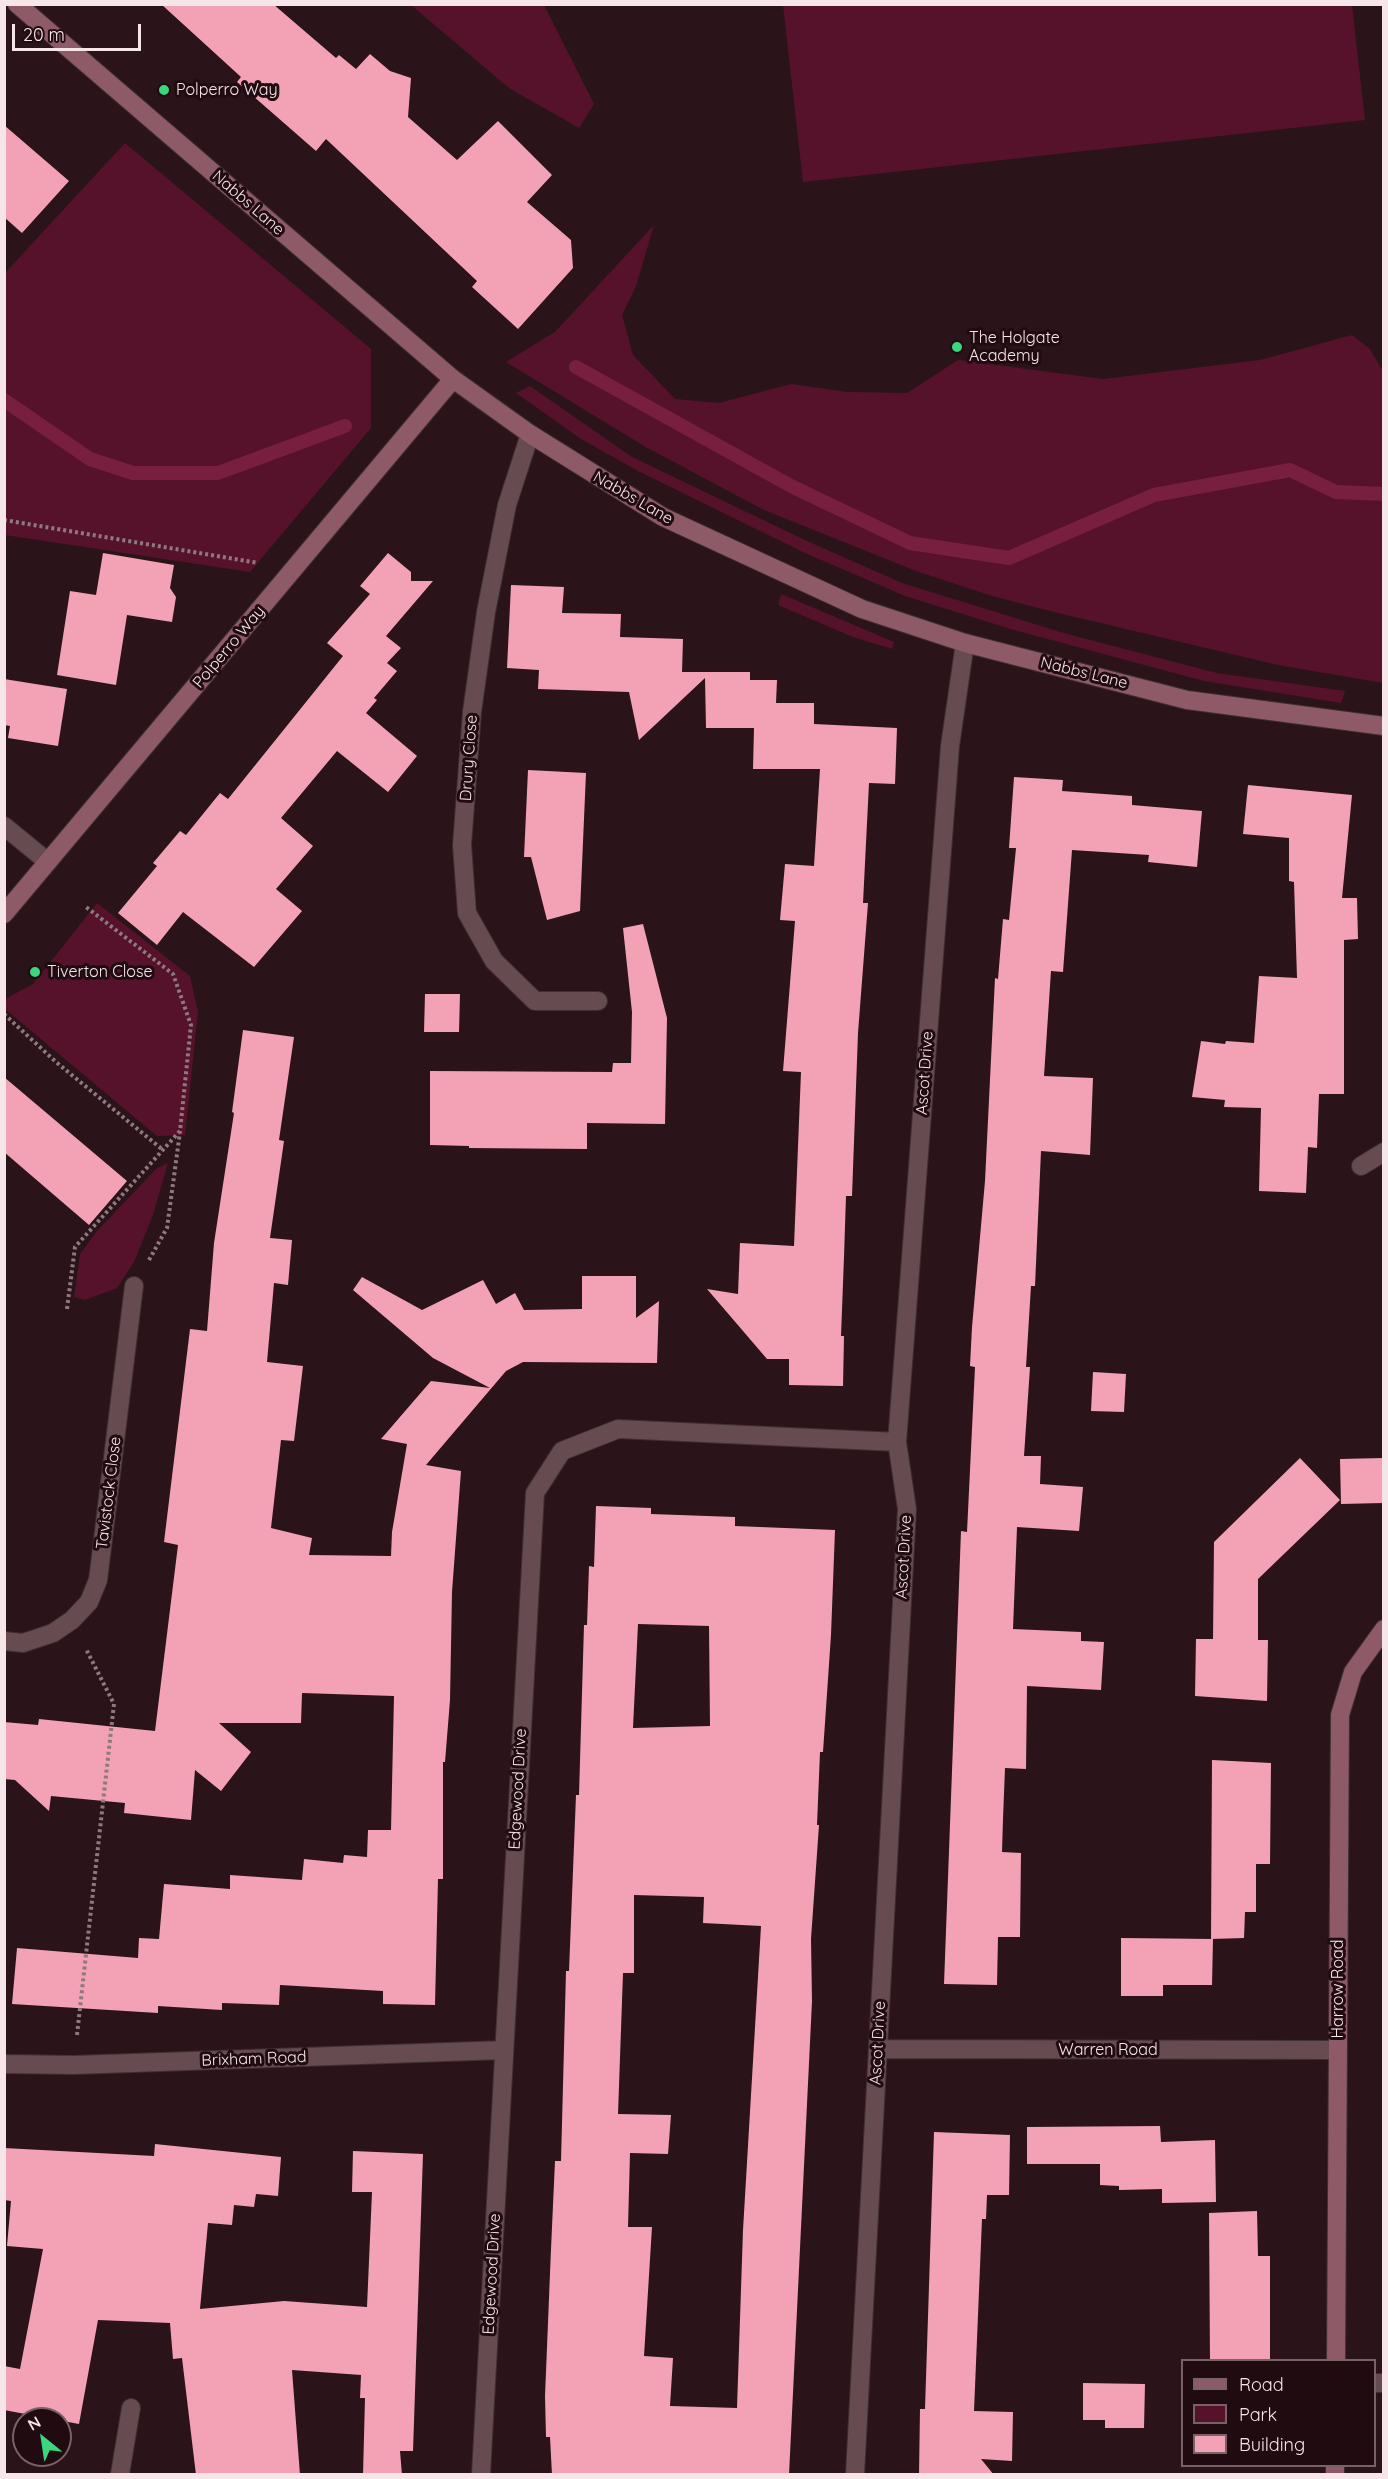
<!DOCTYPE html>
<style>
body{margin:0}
#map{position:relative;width:1388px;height:2479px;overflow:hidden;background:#2a141a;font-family:Quicksand,sans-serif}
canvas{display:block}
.frame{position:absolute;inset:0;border:6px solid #f6e5e9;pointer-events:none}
.legend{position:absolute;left:1181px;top:2359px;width:195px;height:108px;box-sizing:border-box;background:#200b11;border:2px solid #766267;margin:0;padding:8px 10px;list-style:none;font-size:18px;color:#f6e5e9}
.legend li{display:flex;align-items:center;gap:12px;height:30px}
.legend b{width:30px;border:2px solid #766267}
.north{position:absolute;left:12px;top:2407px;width:60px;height:60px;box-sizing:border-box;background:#200b11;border:2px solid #766267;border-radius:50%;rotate:330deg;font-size:16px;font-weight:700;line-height:24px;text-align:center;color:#f6e5e9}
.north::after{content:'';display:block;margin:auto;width:21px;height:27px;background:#3ad77f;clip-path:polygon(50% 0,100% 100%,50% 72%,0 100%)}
.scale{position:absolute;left:12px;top:24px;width:129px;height:27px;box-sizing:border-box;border:3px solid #f6e5e9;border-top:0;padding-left:8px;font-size:18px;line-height:21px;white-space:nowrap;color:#f6e5e9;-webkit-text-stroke:4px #200b11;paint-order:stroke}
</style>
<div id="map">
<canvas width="1388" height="2479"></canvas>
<div class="frame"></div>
<ul class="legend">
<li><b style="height:8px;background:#8f5a68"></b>Road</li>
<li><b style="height:16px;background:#56122a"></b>Park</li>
<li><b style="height:16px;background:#f3a1b5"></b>Building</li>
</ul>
<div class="north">N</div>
<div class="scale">20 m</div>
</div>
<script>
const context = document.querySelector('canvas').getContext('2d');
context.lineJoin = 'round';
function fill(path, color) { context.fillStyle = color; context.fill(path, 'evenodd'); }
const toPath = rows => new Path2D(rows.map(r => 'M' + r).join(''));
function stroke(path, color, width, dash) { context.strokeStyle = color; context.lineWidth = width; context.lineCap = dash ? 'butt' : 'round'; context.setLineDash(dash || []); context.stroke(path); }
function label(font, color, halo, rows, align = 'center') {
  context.font = font + ' Quicksand,sans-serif'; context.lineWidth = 6; context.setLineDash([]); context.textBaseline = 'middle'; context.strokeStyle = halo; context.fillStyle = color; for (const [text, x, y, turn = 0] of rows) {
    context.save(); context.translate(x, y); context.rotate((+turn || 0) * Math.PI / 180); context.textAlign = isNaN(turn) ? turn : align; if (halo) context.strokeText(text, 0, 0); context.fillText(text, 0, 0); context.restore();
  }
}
fill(toPath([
 [411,5,544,5,594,104,579,128,509,88],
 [783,5,1352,5,1365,120,803,182],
 [125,143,371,349,371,428,250,572,5,535,5,273],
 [654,225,636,286,622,315,633,355,675,399,719,403,791,384,847,392,907,393,958,360,1103,379,1260,360,1352,335,1369,348,1383,371,1383,683,1278,665,1058,613,992,596,916,571,764,510,644,446,506,362,555,332],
 [530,386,632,457,807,541,902,583,1067,634,1217,673,1345,691,1341,703,1204,681,1014,630,905,596,805,553,638,471,581,439,516,393],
 [781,594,894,642,892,649,853,637,778,605],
 [97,903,190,976,198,1012,185,1135,157,1136,5,1009,5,999,33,984],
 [168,1163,153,1215,134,1262,117,1288,85,1300,74,1297,80,1254,97,1231,157,1168]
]), '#56122a');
stroke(toPath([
 [576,367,791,486,910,543,1009,558,1154,495,1290,470,1336,492,1384,494],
 [4,400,90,459,133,473,218,473,345,426]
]), '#781e3e', 14);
fill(toPath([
 [161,4,273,4,336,58,339,55,356,69,370,54,390,71,411,78,408,117,457,160,498,121,552,175,527,202,571,240,573,268,518,329,472,287,477,281,326,139,316,151,237,82,241,77],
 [4,125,69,181,22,233,4,217],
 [103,553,174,565,170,588,176,597,172,622,127,615,116,685,57,675,70,591,96,595],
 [388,553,411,572,411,581,433,581,386,636,401,648,387,663,397,671,374,698,377,700,366,713,417,756,388,792,337,751,281,818,313,846,276,889,302,911,254,967,183,912,157,945,118,913,157,866,153,863,180,831,186,835,220,793,228,799,343,656,327,643,370,594,360,586],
 [511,585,564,587,562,613,621,614,620,637,683,639,682,672,750,672,750,680,777,680,776,703,814,703,814,724,897,728,895,784,869,783,863,903,868,903,858,1033,852,1196,846,1196,844,1257,841,1336,844,1336,843,1386,789,1385,789,1359,767,1359,707,1289,738,1294,740,1243,794,1246,801,1072,783,1071,795,921,780,920,785,864,814,866,820,769,753,769,754,728,706,728,705,678,639,740,629,692,538,689,539,670,507,668],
 [4,679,67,689,58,746,8,738,10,726,4,725],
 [528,770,586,773,580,911,547,920,531,857,524,857],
 [1014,777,1063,780,1062,791,1132,796,1132,805,1202,811,1197,867,1148,862,1149,855,1072,850,1063,972,1051,971,1044,1076,1093,1078,1090,1155,1041,1151,1035,1286,1031,1286,1026,1367,1030,1367,1024,1456,1041,1456,1040,1484,1083,1487,1079,1531,1017,1527,1013,1629,1081,1632,1081,1641,1104,1642,1101,1690,1027,1686,1026,1769,1005,1768,1003,1819,1002,1852,1021,1853,1020,1937,998,1937,997,1985,944,1984,961,1531,967,1532,975,1367,970,1366,972,1327,985,1181,995,978,998,979,1003,919,1009,920,1016,848,1009,848],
 [1248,785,1352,795,1342,898,1357,898,1358,939,1344,940,1344,1094,1319,1094,1317,1148,1308,1147,1306,1193,1259,1191,1261,1108,1224,1107,1225,1100,1192,1097,1201,1041,1225,1044,1226,1041,1254,1043,1259,976,1297,978,1294,882,1289,881,1289,838,1243,834],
 [643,924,667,1018,665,1124,587,1123,587,1149,469,1148,469,1146,430,1145,430,1071,612,1072,613,1063,631,1063,632,1012,623,928],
 [425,994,460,994,459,1032,424,1032],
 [243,1030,294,1037,279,1140,284,1141,270,1238,292,1240,288,1285,274,1283,267,1362,303,1366,294,1441,281,1440,271,1528,312,1538,309,1555,391,1556,392,1532,407,1444,381,1439,431,1381,490,1388,433,1358,353,1290,362,1277,422,1310,483,1280,496,1304,515,1293,524,1310,582,1309,582,1276,636,1276,636,1318,659,1301,657,1363,523,1362,506,1371,426,1465,461,1471,452,1592,450,1700,445,1762,443,1762,443,1879,438,1879,435,2005,383,2004,383,1991,280,1985,279,2005,222,2003,222,2010,158,2006,158,2013,12,2004,17,1948,138,1958,139,1938,159,1939,164,1884,230,1889,230,1875,302,1880,304,1859,343,1863,344,1855,367,1857,368,1830,391,1830,394,1696,302,1693,301,1723,219,1723,251,1752,221,1791,195,1770,191,1820,124,1813,125,1803,51,1796,49,1811,15,1780,4,1779,4,1722,38,1725,39,1719,155,1731,178,1545,164,1542,190,1329,207,1331,214,1243,234,1113,232,1112],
 [4,1077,127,1181,89,1225,4,1152],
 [1093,1372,1126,1374,1124,1412,1091,1411],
 [1300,1458,1340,1500,1258,1579,1258,1640,1268,1640,1267,1701,1195,1696,1196,1639,1213,1639,1214,1542],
 [1383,1458,1383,1503,1341,1504,1340,1459],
 [596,1506,651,1508,651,1514,735,1517,735,1526,835,1530,831,1635,823,1752,820,1752,817,1825,819,1825,811,1939,812,2001,789,2475,552,2475,550,2437,546,2437,545,2396,551,2249,555,2161,561,2161,566,1971,569,1971,576,1795,579,1795,584,1625,587,1625,589,1566,594,1567],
 [638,1624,709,1626,710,1726,633,1728],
 [634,1895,704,1897,703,1923,761,1926,743,2230,737,2408,670,2406,673,2358,644,2356,652,2227,628,2227,630,2153,668,2154,671,2115,618,2114,623,1973,634,1973],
 [1212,1760,1271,1763,1270,1864,1256,1864,1256,1912,1245,1912,1244,1938,1211,1939],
 [1121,1938,1213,1939,1212,1985,1163,1985,1163,1996,1121,1996],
 [1160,2126,1161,2142,1215,2140,1216,2202,1162,2203,1162,2189,1119,2190,1119,2186,1100,2185,1100,2164,1027,2164,1027,2127],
 [934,2132,1010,2135,1009,2195,987,2195,986,2219,982,2219,974,2411,1013,2412,1012,2461,981,2459,994,2475,919,2475,920,2409,925,2409],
 [155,2144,281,2157,278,2196,256,2194,254,2207,234,2205,232,2225,208,2223,200,2309,284,2301,367,2307,372,2192,352,2192,353,2151,423,2154,413,2451,400,2451,402,2475,363,2475,365,2398,360,2398,361,2375,292,2370,300,2475,196,2475,182,2358,173,2359,170,2323,98,2320,79,2424,4,2410,4,2366,20,2369,43,2249,7,2246,11,2201,4,2200,4,2148,154,2156],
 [1257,2211,1258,2256,1270,2256,1270,2361,1210,2361,1209,2213],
 [1083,2383,1145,2384,1144,2428,1105,2428,1105,2420,1083,2420]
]), '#f3a1b5');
const lane = toPath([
 [530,434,507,505,486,612,472,712,462,845,467,913,494,961,535,1001,598,1001],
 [1361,1166,1384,1152]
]);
const street = toPath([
 [4,826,48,862],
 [4,1641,23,1643,53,1633,72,1620,89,1602,98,1580,134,1286],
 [878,2049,1338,2050],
 [4,2064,74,2065,504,2050],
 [1374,2383,1384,2383],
 [120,2474,131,2408],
 [481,2474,535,1493,562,1451,618,1429,897,1442],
 [855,2474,907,1509,897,1442,950,746,965,643]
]);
const secondary = toPath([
 [17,4,453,379,530,434,663,517,862,609,965,643,1187,700,1384,726],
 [4,914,453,379],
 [1336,2360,1340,1715,1353,1672,1384,1629],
 [1335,2474,1335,2466]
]);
stroke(lane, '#3f2f33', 20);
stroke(street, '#3f2f33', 20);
stroke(secondary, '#3f2f33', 20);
stroke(toPath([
 [4,520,258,563],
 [4,1014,56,1062,163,1150],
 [149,1260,167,1228,180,1132],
 [67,1309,75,1247,180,1131,191,1025,173,974,86,907],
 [77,2035,114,1704,86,1649]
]), '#8d797e', 4, [3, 3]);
stroke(lane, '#664b51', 18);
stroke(street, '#664b51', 18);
stroke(secondary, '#8f5a68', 18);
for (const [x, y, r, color] of [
 [164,90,6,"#3ad77f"],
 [957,347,6,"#3ad77f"],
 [35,972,6,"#3ad77f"]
]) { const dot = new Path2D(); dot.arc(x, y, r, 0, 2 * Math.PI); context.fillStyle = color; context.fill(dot); stroke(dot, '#200b11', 2); }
label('16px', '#f6e5e9', '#200b11', [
 ["Polperro Way",176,90],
 ["The Holgate",969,338],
 ["Academy",969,356],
 ["Tiverton Close",47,972]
], 'left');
label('16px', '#f6e5e9', '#200b11', [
 ["Nabbs Lane",248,203,41],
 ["Nabbs Lane",633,498,30],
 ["Polperro Way",229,647,-50],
 ["Nabbs Lane",1084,673,14],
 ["Drury Close",469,758,-86],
 ["Ascot Drive",925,1073,-86],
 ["Tavistock Close",109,1493,-83],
 ["Ascot Drive",904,1557,-87],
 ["Edgewood Drive",518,1789,-87],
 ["Harrow Road",1338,1989,-90],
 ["Ascot Drive",878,2043,-87],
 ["Warren Road",1108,2050],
 ["Brixham Road",254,2059,-2],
 ["Edgewood Drive",492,2274,-87]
]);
</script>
